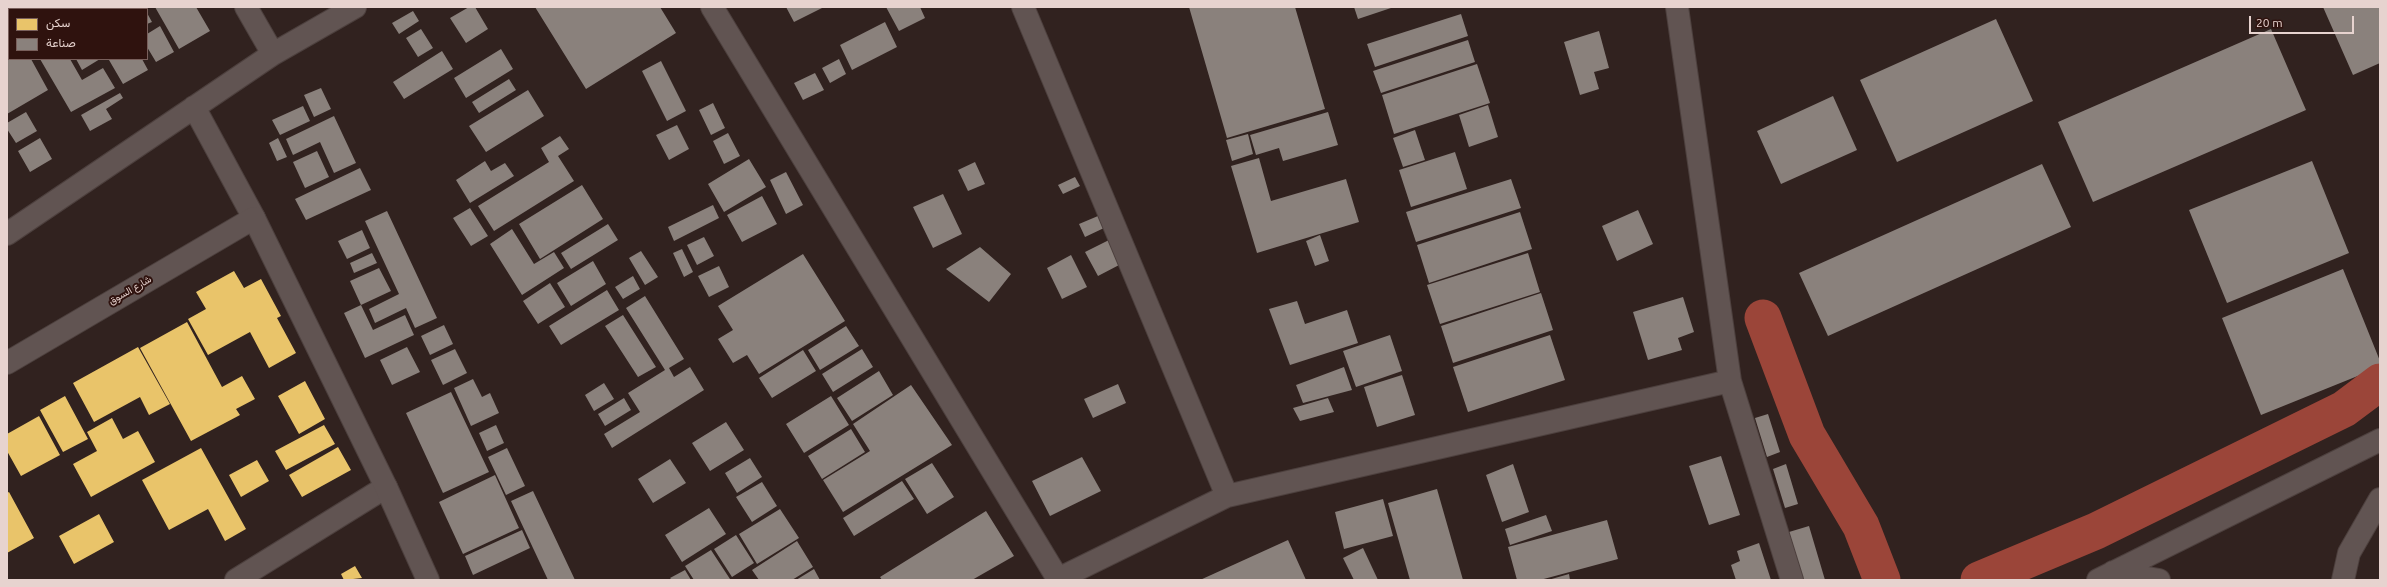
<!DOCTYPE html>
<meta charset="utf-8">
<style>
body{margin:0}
#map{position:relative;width:2387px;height:587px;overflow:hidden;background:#31221f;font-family:Ubuntu,Vazirmatn,sans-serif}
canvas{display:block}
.frame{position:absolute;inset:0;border:8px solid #e7d3cf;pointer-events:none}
.legend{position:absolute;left:8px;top:8px;width:140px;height:52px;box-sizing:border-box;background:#2f120e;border:1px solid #795f5b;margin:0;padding:5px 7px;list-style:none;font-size:12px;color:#e7d3cf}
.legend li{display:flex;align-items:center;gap:8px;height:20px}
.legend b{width:20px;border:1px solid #795f5b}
.scale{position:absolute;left:2249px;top:16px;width:105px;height:18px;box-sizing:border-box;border:2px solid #e7d3cf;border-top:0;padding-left:5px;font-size:12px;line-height:14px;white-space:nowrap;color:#e7d3cf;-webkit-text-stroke:3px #2f120e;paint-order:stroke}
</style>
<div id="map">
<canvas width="2387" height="587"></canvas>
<div class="frame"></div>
<ul class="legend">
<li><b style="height:11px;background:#e9c46a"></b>سكن</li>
<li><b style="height:11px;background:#8a817c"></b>صناعة</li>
</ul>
<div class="scale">20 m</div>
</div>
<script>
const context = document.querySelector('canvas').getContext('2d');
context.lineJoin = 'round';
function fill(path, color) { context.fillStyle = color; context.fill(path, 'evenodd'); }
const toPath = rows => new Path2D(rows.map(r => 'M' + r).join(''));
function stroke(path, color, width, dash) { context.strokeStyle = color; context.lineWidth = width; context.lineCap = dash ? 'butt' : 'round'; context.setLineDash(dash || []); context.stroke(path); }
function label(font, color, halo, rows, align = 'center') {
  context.font = font + ' Ubuntu,Vazirmatn,sans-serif'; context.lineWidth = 4; context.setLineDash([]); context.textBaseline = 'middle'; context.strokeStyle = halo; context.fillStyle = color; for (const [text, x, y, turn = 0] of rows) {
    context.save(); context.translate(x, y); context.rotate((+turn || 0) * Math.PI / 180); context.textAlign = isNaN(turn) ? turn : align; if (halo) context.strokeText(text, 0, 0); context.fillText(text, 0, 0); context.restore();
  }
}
fill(toPath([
 [234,271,244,288,261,279,281,316,277,318,296,353,269,368,250,332,208,355,188,319,206,309,196,292],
 [187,322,222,387,242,376,255,399,236,409,240,415,191,441,140,348],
 [138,347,170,404,149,415,140,397,94,422,73,383],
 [305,381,325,419,299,434,278,396],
 [65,396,88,439,63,452,40,410],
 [39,416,60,455,21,476,7,451,7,434],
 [112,418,123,439,138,431,155,462,91,497,73,464,97,451,87,432],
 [324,425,335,444,286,470,275,451],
 [338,447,351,470,302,497,289,475],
 [201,448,246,529,225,541,208,509,169,530,142,480],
 [257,460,269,481,241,497,229,475],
 [9,492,34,538,7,553,7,493],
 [99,514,114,542,74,564,59,536],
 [355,566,362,578,344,580,341,574]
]), '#e9c46a');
fill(toPath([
 [12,7,40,7,37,9,13,9],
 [46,7,86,7,87,9,47,9],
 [143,7,144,9,98,8,99,7],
 [155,7,196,7,210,31,179,49],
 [469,7,475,7,488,29,466,43,450,18],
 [535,7,660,7,676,33,586,89],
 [786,7,824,7,794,22],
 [886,7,920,7,925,18,899,31],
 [1189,7,1295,7,1325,109,1227,138],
 [1354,7,1394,7,1358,19],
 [2323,7,2380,7,2380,63,2353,75],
 [7,9,9,12,9,24,7,25],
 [413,11,419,21,399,34,392,23],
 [147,13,152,22,147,24],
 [1461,14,1468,36,1375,67,1367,44],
 [1996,19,2033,101,1897,162,1860,80],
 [885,22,897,47,852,70,840,45],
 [160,26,174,52,156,62,147,47,147,34],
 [421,29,433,48,418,57,406,38],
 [2271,29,2306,110,2093,202,2058,122],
 [1599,31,1609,68,1594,72,1599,89,1580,95,1564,42],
 [9,37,9,59,31,59,48,90,7,114,7,38],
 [1468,40,1475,62,1381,93,1373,71],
 [501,49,513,69,466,98,454,78],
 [442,51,453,69,404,99,393,82],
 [40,59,70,59,82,80,103,68,115,88,71,112],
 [76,59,100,59,82,70],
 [111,59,142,59,148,70,123,84,109,60],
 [839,59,846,74,830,83,822,68],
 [661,61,686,111,667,121,642,71],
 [1477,64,1490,103,1394,134,1382,95],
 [815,73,824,90,803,100,794,83],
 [509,79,516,90,479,113,472,102],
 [321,88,331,109,314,117,304,95],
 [528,90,544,116,486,152,469,126],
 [120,93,123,98,106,109,112,119,90,131,81,115],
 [1833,96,1857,150,1781,184,1757,131],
 [713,103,725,128,711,135,699,110],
 [1488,105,1498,137,1469,147,1459,115],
 [303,106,310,121,280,135,272,120],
 [26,112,37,131,16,143,7,129,7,123],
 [1328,112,1338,145,1283,161,1279,148,1256,155,1250,135],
 [334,116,356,163,334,173,320,142,293,155,286,139],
 [677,125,689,149,669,160,656,135],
 [1415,130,1425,160,1403,167,1393,138],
 [728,133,740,156,724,164,713,141],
 [1248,134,1253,154,1232,161,1226,140],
 [560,136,569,149,558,156,574,181,494,231,478,206,549,162,541,148],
 [40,138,52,159,30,172,18,151],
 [278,138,287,157,277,161,269,143],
 [317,151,329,177,305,188,293,162],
 [1455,152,1467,189,1411,207,1399,170],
 [1259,158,1271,201,1346,179,1359,222,1257,253,1231,166],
 [749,159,766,187,724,212,708,184],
 [485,161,491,171,505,163,514,176,470,203,456,180],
 [2312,161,2349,253,2227,303,2189,210],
 [975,162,985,184,968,191,958,170],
 [2042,164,2071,227,1828,336,1799,273],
 [360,168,371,190,306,220,295,199],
 [786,172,803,205,786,214,770,180],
 [1075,177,1080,186,1063,194,1058,185],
 [1511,179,1521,208,1416,242,1406,212],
 [582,185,603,219,540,259,519,224],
 [943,194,962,234,933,248,913,207],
 [762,196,777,224,742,242,727,215],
 [713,205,719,218,674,241,668,227],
 [470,208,488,236,471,246,453,218],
 [1638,210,1653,244,1617,261,1602,226],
 [387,211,437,318,415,328,406,308,375,323,369,309,399,294,365,221],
 [1520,212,1532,249,1429,283,1417,245],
 [1098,216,1104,228,1085,237,1079,224],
 [608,224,618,240,571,269,561,253],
 [512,229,534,264,554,252,564,268,522,295,490,244],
 [362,230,370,248,347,259,338,241],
 [1320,235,1329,261,1315,266,1306,241],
 [704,237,714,256,697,265,687,245],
 [1109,240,1121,264,1098,276,1085,252],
 [980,247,1011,274,989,302,946,269],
 [682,249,693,272,684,277,673,253],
 [641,251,658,277,645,285,629,258],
 [372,253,377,263,354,273,350,263],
 [1528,253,1540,292,1440,324,1427,285],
 [803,254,845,321,759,374,747,355,733,363,718,339,733,330,718,306],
 [1071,255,1087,287,1062,299,1047,268],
 [593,261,606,284,571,306,557,283],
 [719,266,729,287,709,297,698,276],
 [379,268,391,291,361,305,350,281],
 [2343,269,2380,361,2380,367,2261,415,2222,318],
 [633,276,640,289,623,299,615,287],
 [550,283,565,307,538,324,523,301],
 [607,290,619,310,561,345,549,326],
 [1541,293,1553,330,1453,363,1441,326],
 [645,296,684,359,669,368,674,377,690,367,704,390,612,448,604,434,640,412,628,393,665,370,626,308],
 [1683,297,1694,332,1678,338,1682,350,1648,360,1633,312],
 [1297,301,1305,324,1347,310,1358,343,1290,365,1269,309],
 [361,305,373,330,405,315,414,335,365,358,344,313],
 [623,315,656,367,638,377,605,326],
 [444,325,453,344,430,355,421,336],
 [846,326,859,346,820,370,808,350],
 [1390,335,1402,371,1356,387,1343,351],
 [1550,335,1565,380,1468,412,1453,367],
 [407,347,420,372,392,385,380,360],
 [455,349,467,373,443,385,431,360],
 [862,349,873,367,833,392,822,374],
 [803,350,816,371,772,398,759,378],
 [1344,367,1352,390,1303,403,1296,385],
 [879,371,893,395,852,421,837,398],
 [1402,375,1415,415,1377,427,1364,387],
 [473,379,482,397,490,393,499,413,471,426,454,388],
 [604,383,614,399,594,411,585,395],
 [1118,384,1126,403,1093,418,1084,399],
 [911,385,952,445,843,512,823,480,870,451,853,424],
 [451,392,489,472,443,493,406,413],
 [831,396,849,425,804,453,786,424],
 [624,398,631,410,605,426,598,414],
 [1328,398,1334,412,1300,421,1293,408],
 [1768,414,1780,452,1767,457,1755,418],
 [726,422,744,450,710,471,692,443],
 [496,425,504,443,487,451,479,433],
 [851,429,865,452,822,479,808,456],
 [507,448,525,486,506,495,488,457],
 [1721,456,1740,515,1709,525,1689,466],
 [1082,457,1101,491,1050,516,1032,481],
 [750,458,762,477,737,493,725,473],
 [670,459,686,483,653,503,638,479],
 [932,463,954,497,927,514,905,479],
 [1513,464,1529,512,1502,522,1486,475],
 [1786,464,1798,504,1785,508,1773,469],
 [495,475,519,528,463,554,439,502],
 [902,481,914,499,854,536,843,518],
 [762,482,777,506,752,522,736,497],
 [1437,489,1463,580,1410,580,1388,503],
 [533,491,575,580,548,580,533,548,511,501],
 [1383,499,1393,536,1344,549,1335,512],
 [709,508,726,534,682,562,665,535],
 [780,509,799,538,757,564,739,534],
 [986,511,1014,556,972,580,882,580,880,577],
 [1546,515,1552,531,1510,545,1505,529],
 [1607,520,1618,559,1540,580,1517,580,1508,547],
 [1809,526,1825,580,1803,580,1789,532],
 [522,530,530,548,473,575,465,556],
 [736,535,754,563,732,577,714,549],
 [1288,540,1306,580,1200,580],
 [797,541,813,567,792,580,759,580,752,570],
 [1759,543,1771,580,1736,580,1731,565,1740,561,1737,551],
 [1363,548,1378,580,1354,580,1343,558],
 [711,550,730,579,729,580,694,580,685,566],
 [814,569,820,580,796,580],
 [685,570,691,580,672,580,670,578],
 [1569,574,1570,580,1548,580]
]), '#8a817c');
stroke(toPath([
 [1763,318,1807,435,1861,526,1882,580],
 [1979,580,2096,531,2344,409,2380,382]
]), '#9b4539', 37);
const minor = toPath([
 [246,7,273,54],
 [712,7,1058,579],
 [1023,7,1227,496,1056,580],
 [1677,7,1730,381,1792,580],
 [194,107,254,218],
 [7,234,273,54,355,7],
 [1227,496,1730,381],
 [2113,572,2159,580],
 [236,580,386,487],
 [2098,580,2380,440],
 [2343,580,2349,553,2380,499]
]);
const tertiary = toPath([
 [7,363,254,218,386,487,428,580]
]);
stroke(minor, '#4d403e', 24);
stroke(tertiary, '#4d403e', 24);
stroke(minor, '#615452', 22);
stroke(tertiary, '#615452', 22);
label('10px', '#e7d3cf', '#2f120e', [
 ["شارع السوق",130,290,-30]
]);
</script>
